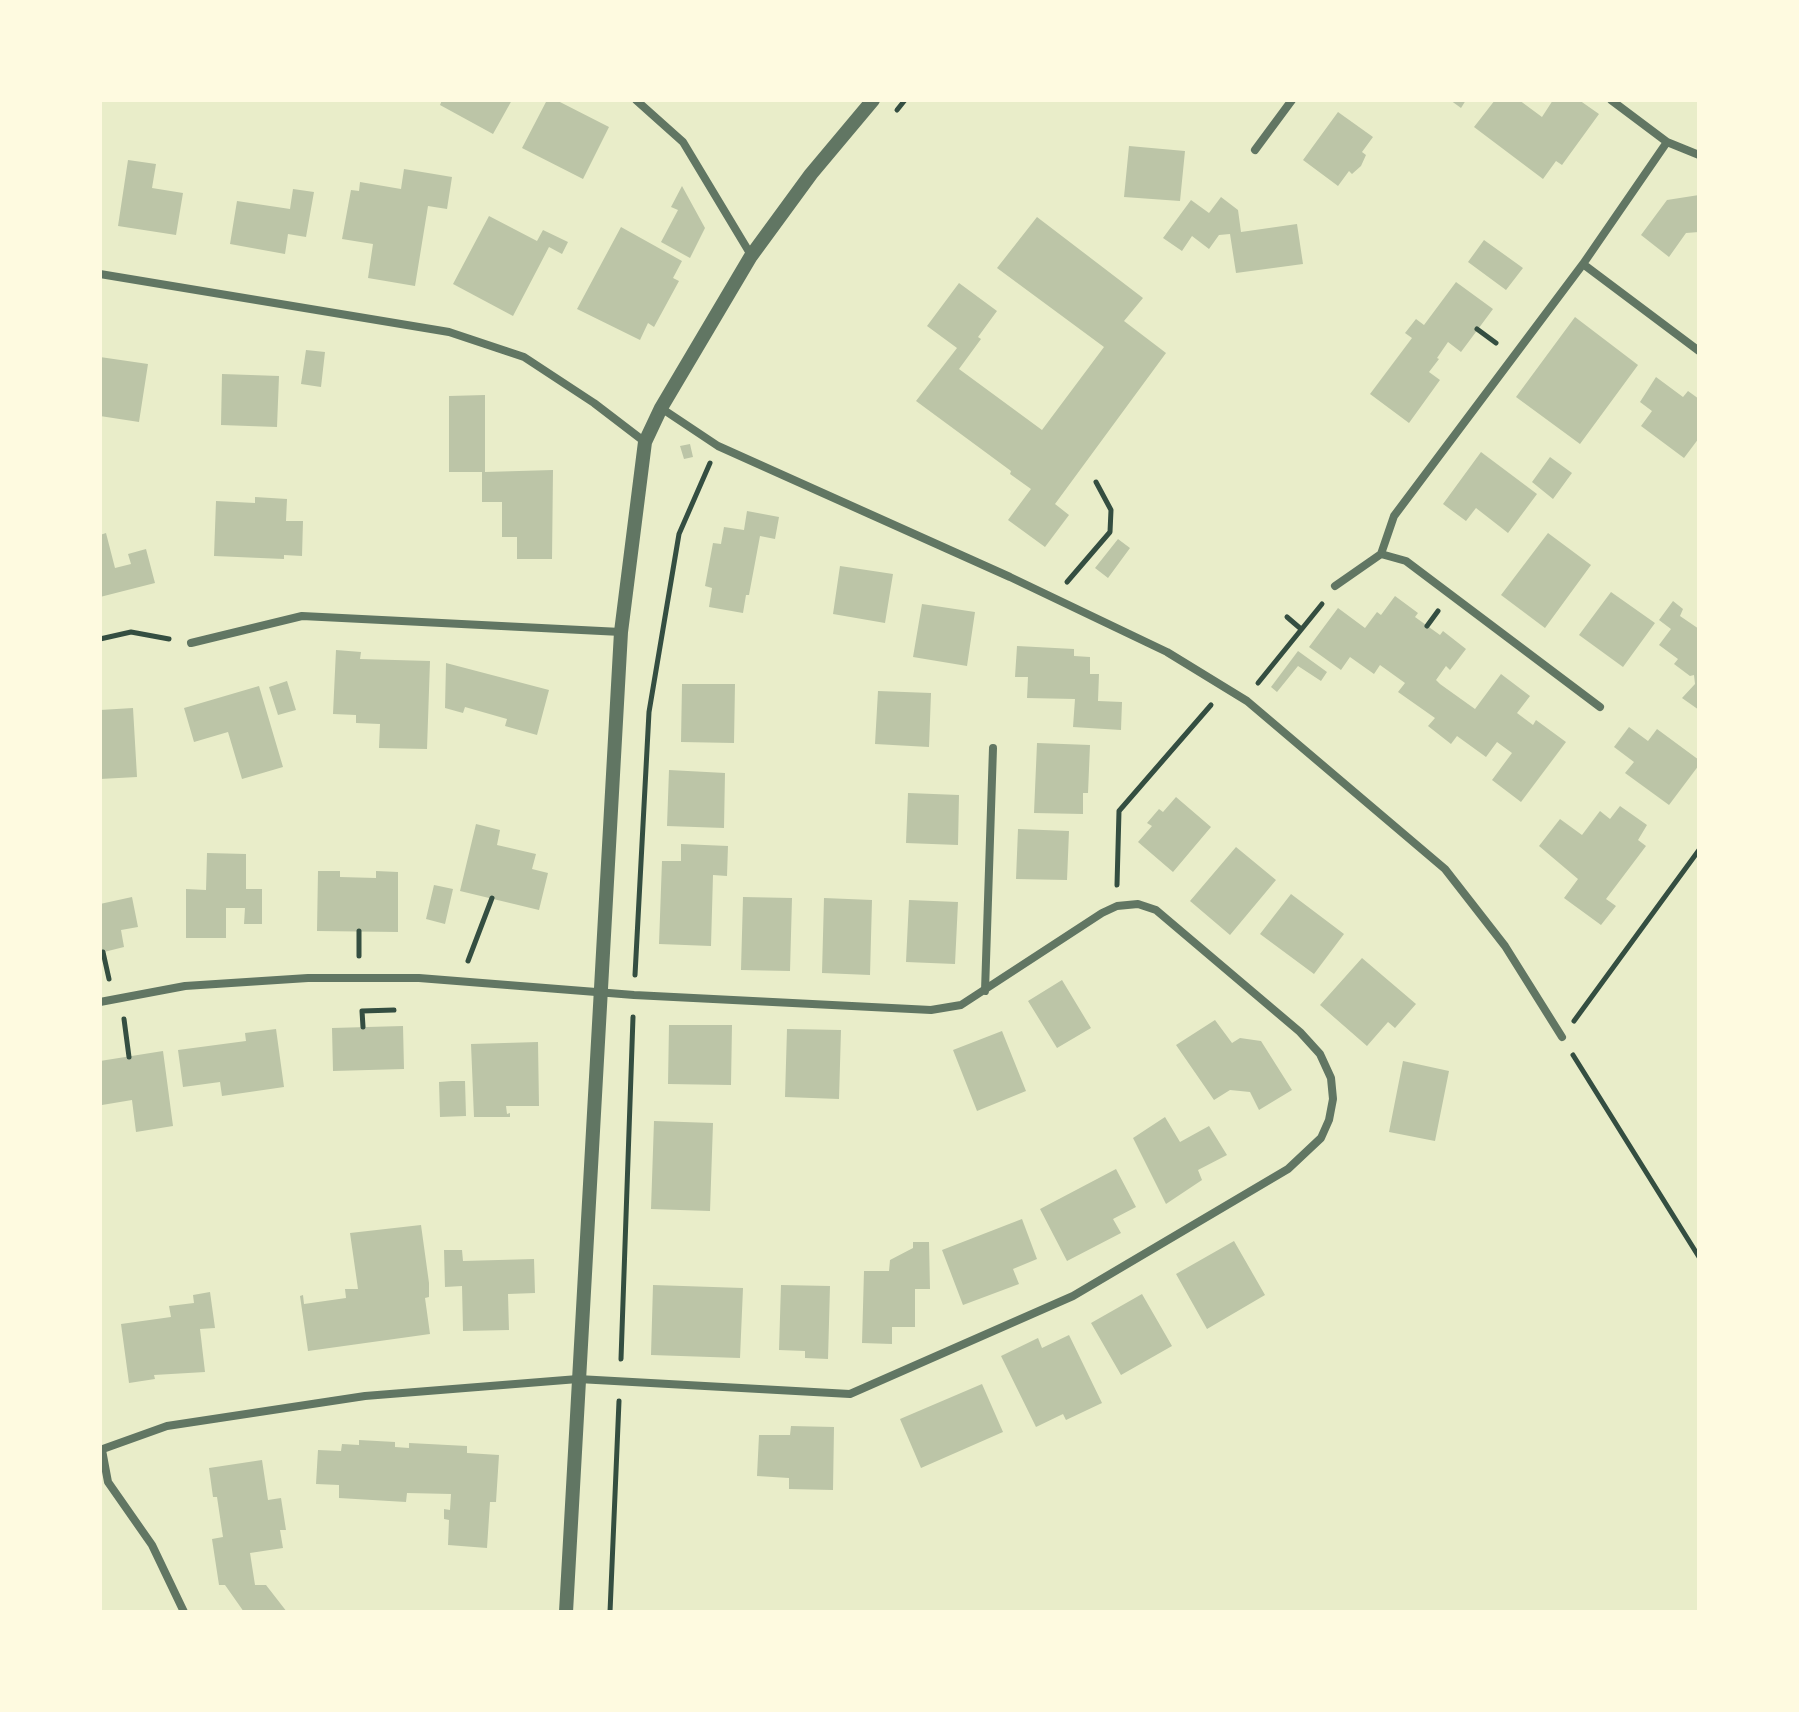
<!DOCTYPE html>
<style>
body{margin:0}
#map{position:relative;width:1799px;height:1712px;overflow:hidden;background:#e9edc9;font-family:"PT Sans Narrow",sans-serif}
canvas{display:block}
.frame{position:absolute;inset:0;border:102px solid #fefae0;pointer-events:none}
</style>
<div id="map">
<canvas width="1799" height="1712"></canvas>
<div class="frame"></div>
</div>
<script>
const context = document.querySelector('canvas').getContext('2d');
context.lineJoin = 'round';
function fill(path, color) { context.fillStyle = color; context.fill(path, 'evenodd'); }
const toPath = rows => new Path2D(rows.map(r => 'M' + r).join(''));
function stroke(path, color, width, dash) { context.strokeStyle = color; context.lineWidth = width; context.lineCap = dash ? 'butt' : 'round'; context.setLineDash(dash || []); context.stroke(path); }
fill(toPath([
 [442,100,512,100,493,134,440,105],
 [547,100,556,100,609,127,583,179,522,148],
 [1450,100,1466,100,1461,108],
 [1495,100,1519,100,1542,117,1553,100,1579,100,1599,114,1562,165,1556,161,1543,179,1474,127],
 [1338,112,1373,137,1362,152,1366,155,1361,166,1352,174,1349,171,1338,186,1303,160],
 [1129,146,1185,151,1180,201,1124,197],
 [128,160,156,164,152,188,183,193,176,235,118,226],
 [404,169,452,177,447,209,428,206,415,286,368,278,373,244,342,239,351,190,359,191,360,182,401,189],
 [682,186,705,228,690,258,661,242,678,210,671,207],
 [293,189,314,192,306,237,288,234,285,254,230,244,237,201,290,209],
 [1699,195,1699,232,1686,233,1669,257,1641,235,1667,200],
 [1221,197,1238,210,1241,232,1297,224,1303,264,1236,273,1230,234,1219,235,1209,249,1192,236,1182,251,1163,238,1191,200,1209,213],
 [489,216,537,241,543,230,568,242,562,254,549,247,513,316,453,284],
 [1037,217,1143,298,1124,321,1166,353,1055,504,1069,515,1045,547,1008,520,1031,489,1010,474,1011,471,916,401,957,348,927,326,959,283,997,311,978,337,981,339,959,369,1042,430,1104,347,997,268],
 [621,227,682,261,673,278,679,281,654,327,648,323,640,340,577,309],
 [1484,240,1523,268,1506,290,1468,262],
 [1456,282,1493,309,1461,352,1448,342,1437,358,1439,359,1429,372,1440,380,1409,423,1370,394,1412,338,1405,333,1416,319,1424,325],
 [1575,317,1638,365,1580,444,1516,397],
 [306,350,325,352,321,387,301,384],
 [100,357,148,364,139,422,100,416],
 [222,374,279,376,277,427,221,425],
 [1656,377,1683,397,1688,391,1699,399,1699,438,1684,458,1641,426,1652,411,1640,402],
 [485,395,485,472,553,470,552,559,517,559,517,537,502,537,502,502,482,502,482,472,449,472,449,396],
 [690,444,693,457,684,459,680,446],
 [1481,452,1537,494,1508,533,1476,508,1466,521,1443,504],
 [1550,457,1572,473,1553,499,1532,482],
 [255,497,287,499,286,521,303,521,302,556,284,555,284,559,214,556,216,501,255,503],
 [747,511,779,517,775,539,760,536,749,595,746,595,743,613,709,607,712,588,705,586,713,543,721,544,724,527,744,530],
 [106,533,115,568,131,564,128,554,146,549,155,583,100,597,100,535],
 [1548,533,1591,565,1545,628,1501,595],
 [1118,539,1130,548,1108,578,1095,568],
 [840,566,893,574,885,623,833,614],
 [1611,592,1655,623,1623,667,1579,635],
 [1395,596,1418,613,1415,617,1440,635,1443,631,1466,649,1450,670,1446,666,1436,680,1440,684,1475,709,1501,674,1530,696,1517,713,1533,725,1536,720,1566,742,1521,802,1492,780,1512,753,1497,742,1486,757,1457,736,1451,744,1428,726,1435,718,1398,692,1405,683,1380,665,1374,674,1350,657,1341,670,1309,647,1338,608,1365,628,1377,612,1381,615],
 [1673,601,1683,609,1680,616,1699,629,1699,710,1682,698,1695,684,1694,675,1690,676,1674,664,1678,659,1659,645,1671,629,1659,620],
 [922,604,975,612,967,666,913,657],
 [1017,646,1074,649,1074,656,1090,657,1090,674,1099,674,1098,701,1122,702,1121,730,1073,727,1075,699,1027,698,1028,677,1015,677],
 [336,650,361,652,360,659,430,661,427,749,379,748,380,724,356,723,356,715,333,714],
 [1298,651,1327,672,1321,681,1298,666,1277,692,1271,687],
 [446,663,549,690,537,735,505,726,507,719,465,707,463,713,445,708],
 [287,681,296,710,278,715,269,687],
 [682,684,735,684,734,743,681,742],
 [259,686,283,767,242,779,228,732,194,742,184,708],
 [878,691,931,693,929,747,875,744],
 [133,708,137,777,100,779,100,710],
 [1629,727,1648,741,1657,729,1699,760,1699,765,1669,805,1625,773,1634,762,1614,747],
 [1037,743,1090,745,1088,793,1083,793,1083,814,1034,813],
 [669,770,725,773,724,828,667,826],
 [908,793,959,795,958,845,906,843],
 [1176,797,1211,827,1173,872,1138,842,1152,826,1147,823,1159,809,1163,812],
 [1620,806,1647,825,1638,840,1646,846,1606,899,1616,906,1601,925,1564,898,1578,879,1539,846,1560,819,1582,835,1600,811,1610,819],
 [476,824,500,830,497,845,536,854,532,869,548,873,539,910,460,891],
 [1018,829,1069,831,1067,880,1016,879],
 [681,844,728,846,727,876,713,875,711,946,659,944,662,861,681,861],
 [1236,847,1276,880,1230,935,1190,901],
 [207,853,246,854,246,889,262,889,262,924,244,924,245,908,226,908,226,938,186,938,186,889,206,890],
 [318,871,340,871,340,877,376,878,376,871,398,872,398,932,317,931],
 [434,885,453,889,445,924,426,919],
 [1291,894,1344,934,1314,974,1260,934],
 [132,897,138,927,121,930,124,947,100,953,100,904],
 [743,897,792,898,790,971,741,970],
 [824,898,872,900,870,975,822,973],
 [909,900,958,902,955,964,906,962],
 [1362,958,1416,1004,1395,1028,1388,1022,1367,1046,1320,1005],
 [1062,980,1091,1028,1057,1048,1028,1001],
 [1215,1020,1232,1043,1240,1038,1261,1041,1292,1090,1259,1110,1250,1092,1230,1090,1214,1100,1176,1045],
 [669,1025,732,1025,731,1085,668,1084],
 [403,1026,404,1069,333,1071,332,1028],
 [276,1029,284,1087,222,1096,220,1082,183,1087,178,1050,246,1041,245,1033],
 [787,1029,841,1030,839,1099,785,1097],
 [1002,1031,1026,1091,977,1111,953,1050],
 [538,1042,539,1106,506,1106,507,1114,510,1113,510,1117,474,1117,471,1044],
 [163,1051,173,1126,136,1132,132,1100,102,1105,100,1061],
 [1403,1061,1449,1071,1435,1141,1389,1132],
 [452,1081,465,1081,466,1116,440,1117,439,1082],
 [1165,1117,1180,1142,1209,1126,1227,1155,1198,1170,1202,1180,1166,1204,1133,1138],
 [654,1121,713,1123,710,1211,651,1209],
 [1116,1169,1136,1207,1113,1219,1121,1233,1067,1261,1040,1209],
 [1022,1219,1037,1259,1013,1269,1019,1284,963,1305,942,1250],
 [421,1225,429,1283,429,1297,425,1298,430,1334,308,1351,300,1296,303,1295,304,1304,346,1298,345,1289,358,1289,350,1233],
 [1234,1241,1265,1295,1207,1329,1176,1274],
 [913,1242,929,1242,930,1289,915,1289,915,1327,892,1327,892,1344,862,1343,864,1271,889,1271,890,1260,913,1248],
 [444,1250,462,1250,463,1261,534,1259,535,1293,508,1294,509,1330,463,1331,462,1286,445,1287],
 [653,1285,743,1288,740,1358,651,1355],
 [781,1285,830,1286,828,1359,805,1358,805,1351,779,1350],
 [210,1292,215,1328,200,1329,205,1372,154,1375,155,1379,129,1383,121,1324,171,1317,169,1306,194,1303,193,1295],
 [1142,1294,1172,1346,1121,1375,1091,1323],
 [1069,1335,1102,1403,1066,1420,1063,1414,1036,1427,1001,1356,1038,1338,1042,1348],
 [982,1384,1003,1432,921,1468,900,1419],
 [791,1426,834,1427,833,1490,789,1489,789,1478,757,1476,759,1435,790,1435],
 [359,1440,395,1442,395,1447,409,1448,409,1443,467,1446,467,1453,499,1455,496,1502,490,1502,487,1548,448,1545,449,1520,444,1519,444,1509,450,1510,451,1494,407,1493,406,1502,339,1498,339,1485,316,1484,318,1450,341,1451,342,1444,359,1445],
 [262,1460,268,1500,281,1498,286,1530,280,1530,283,1548,250,1553,255,1585,266,1585,287,1612,244,1612,225,1585,219,1585,212,1539,223,1537,217,1497,213,1497,209,1468]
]), '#bcc5a7');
stroke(toPath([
 [897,110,905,100],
 [1477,329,1496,343],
 [1067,582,1110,532,1111,510,1096,482],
 [1287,617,1301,629],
 [1427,626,1438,611],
 [100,639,131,632,169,639],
 [1258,683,1322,604],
 [1117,885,1119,811,1211,705],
 [359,931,359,956],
 [103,952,109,979],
 [468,961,492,898],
 [635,975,649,712,679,534,710,463],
 [124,1019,129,1057],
 [1574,1021,1699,850],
 [363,1027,362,1011,394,1010],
 [1573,1055,1699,1257],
 [621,1359,633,1017],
 [610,1612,619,1401]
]), '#344e41', 5);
stroke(toPath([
 [636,100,683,142,751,255],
 [1667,142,1699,155],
 [1255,150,1292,100],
 [1583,264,1699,351],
 [100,274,449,332,524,357,594,403,645,442],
 [661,408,718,446,1010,577,1167,652,1247,701,1445,869,1505,946,1562,1037],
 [1335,586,1381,554],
 [191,643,302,616,621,632],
 [1600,707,1406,561,1381,554,1394,516,1583,264,1667,142,1611,100],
 [985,991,993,748],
 [100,1002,185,986,308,978,419,978,634,995,931,1010,961,1005,1102,913,1117,906,1138,904,1156,910,1300,1032,1320,1054,1331,1078,1333,1099,1329,1120,1321,1138,1288,1169,1073,1296,850,1394,578,1379,365,1396,167,1426,100,1450],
 [102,1450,108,1482,152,1545,184,1612]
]), '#617663', 8);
stroke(toPath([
 [566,1612,621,632,645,442,661,408,751,256,811,174,873,100]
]), '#617663', 14);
</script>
